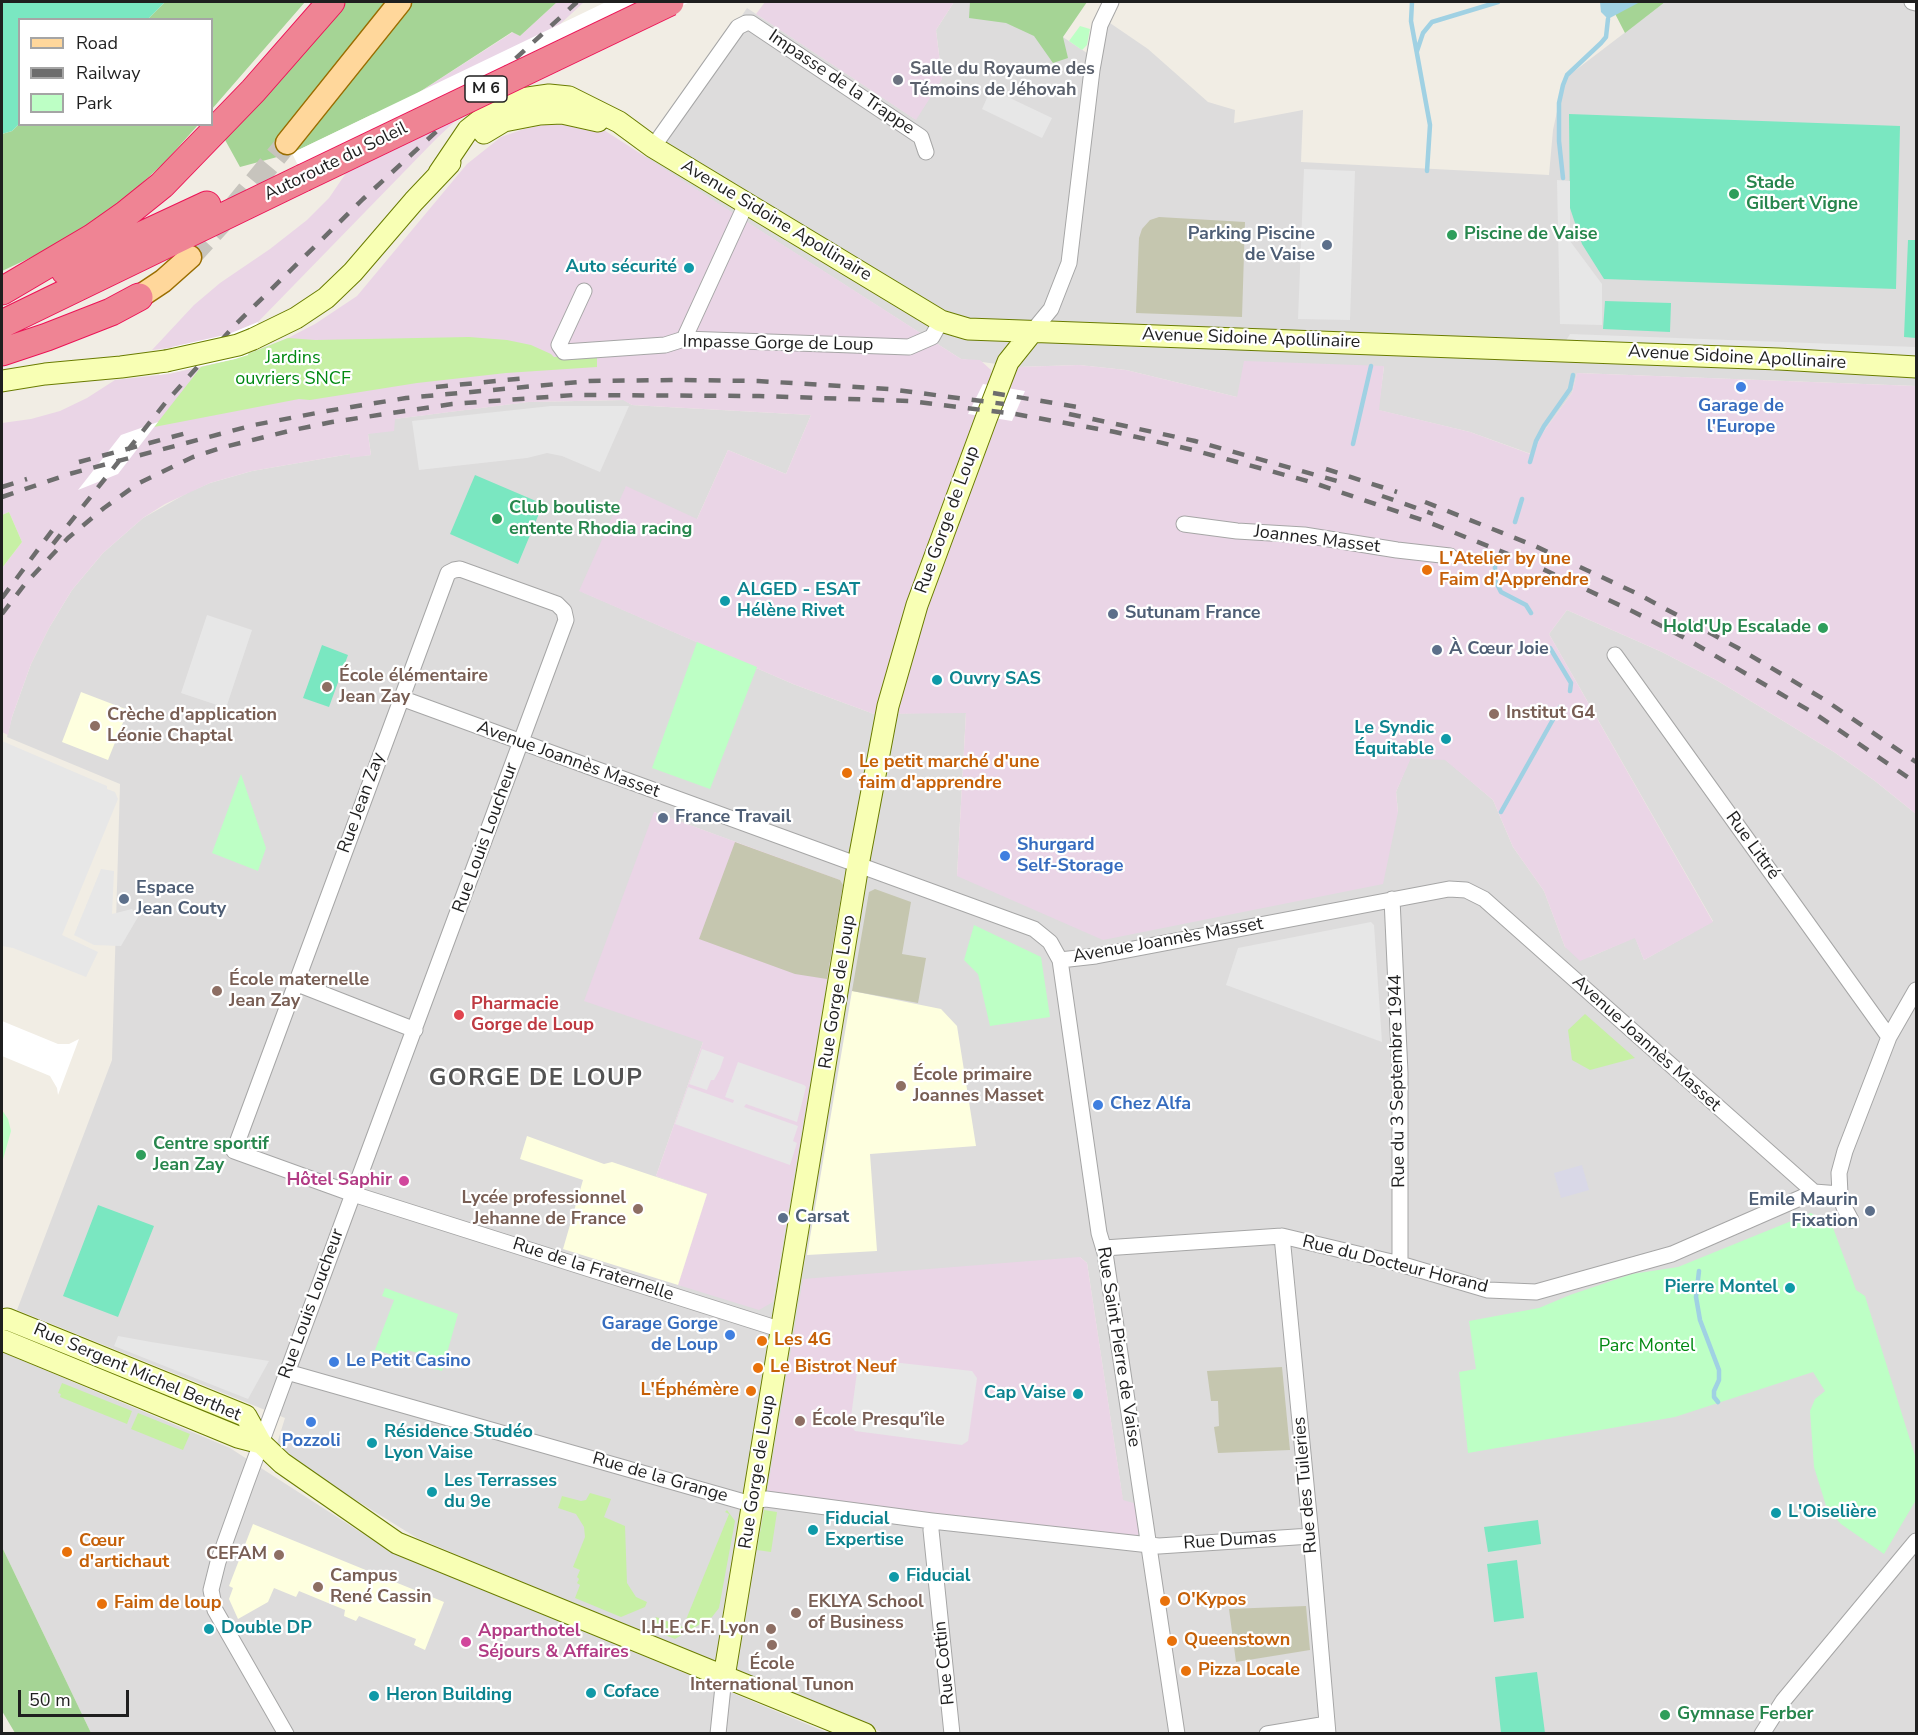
<!DOCTYPE html>
<meta charset="utf-8">
<style>
body{margin:0}
#map{position:relative;width:1918px;height:1735px;overflow:hidden;background:#f1ede4;font-family:"Nunito Sans",sans-serif}
canvas{display:block}
.frame{position:absolute;inset:0;border:3px solid #1f1f1f;pointer-events:none}
.legend{position:absolute;left:18px;top:18px;width:195px;height:108px;box-sizing:border-box;background:#fff;border:2px solid #a5a5a5;margin:0;padding:8px 10px;list-style:none;font-size:18px;color:#1f1f1f}
.legend li{display:flex;align-items:center;gap:12px;height:30px}
.legend b{width:30px;border:2px solid #a5a5a5}
.scale{position:absolute;left:18px;top:1690px;width:111px;height:27px;box-sizing:border-box;border:3px solid #1f1f1f;border-top:0;padding-left:8px;font-size:18px;line-height:21px;white-space:nowrap;color:#1f1f1f;-webkit-text-stroke:4px #fff;paint-order:stroke}
</style>
<div id="map">
<canvas width="1918" height="1735"></canvas>
<div class="frame"></div>
<ul class="legend">
<li><b style="height:8px;background:#ffd79b"></b>Road</li>
<li><b style="height:8px;background:#6d6d6d"></b>Railway</li>
<li><b style="height:16px;background:#bdffc5"></b>Park</li>
</ul>
<div class="scale">50 m</div>
</div>
<script>
const context = document.querySelector('canvas').getContext('2d');
context.lineJoin = 'round';
function fill(path, color) { context.fillStyle = color; context.fill(path, 'evenodd'); }
const toPath = rows => new Path2D(rows.map(r => 'M' + r).join(''));
function stroke(path, color, width, dash) { context.strokeStyle = color; context.lineWidth = width; context.lineCap = dash ? 'butt' : 'round'; context.setLineDash(dash || []); context.stroke(path); }
function label(font, color, halo, rows, align = 'center') {
  context.font = font + ' "Nunito Sans",sans-serif'; context.lineWidth = 4.5; context.setLineDash([]); context.textBaseline = 'middle'; context.strokeStyle = halo; context.fillStyle = color; for (const [text, x, y, turn = 0] of rows) {
    context.save(); context.translate(x, y); context.rotate((+turn || 0) * Math.PI / 180); context.textAlign = isNaN(turn) ? turn : align; if (halo) context.strokeText(text, 0, 0); context.fillText(text, 0, 0); context.restore();
  }
}
fill(toPath([
 [954,2,1010,2,1093,57,1103,15,1110,23,1148,49,1208,102,1235,110,1234,123,1303,110,1301,162,1549,175,1553,130,1564,79,1665,2,1916,2,1916,386,1577,373,1572,393,1541,435,1534,455,1470,432,1378,410,1384,367,1237,397,1126,370,1079,365,1018,367,961,359,646,158,747,8,915,119,942,79,936,30],
 [624,400,632,405,811,415,786,474,728,450,697,519,580,591,793,684,874,714,966,712,957,876,1398,812,1396,792,1410,758,1445,759,1493,800,1513,847,1544,891,1565,947,1590,957,1635,937,1644,960,1713,921,1549,634,1567,610,1662,652,1718,681,1834,752,1875,781,1916,814,1916,1733,884,1733,417,1538,275,1450,285,1418,17,1310,112,1060,120,784,7,737,12,717,31,664,49,628,72,590,103,553,143,518,189,492,210,483,252,471,350,454,350,457,371,455,368,434,394,419,528,402],
 [654,812,839,880,842,885,773,1302,678,1285,707,1194,656,1176,703,1042],
 [1080,1257,1087,1263,1123,1501],
 [2,1352,230,1448,382,1546,828,1733,91,1733,2,1547]
]), '#dddcdc');
fill(toPath([
 [557,2,584,2,437,138,258,322,229,334,184,346,152,350,194,305,220,283,270,249,307,220,329,198,387,113,513,32,520,36],
 [765,2,954,2,936,30,942,79,916,120,756,14],
 [553,123,596,125,961,359,980,360,991,370,992,385,1013,377,1018,367,1079,365,1126,370,1237,397,1244,361,1384,366,1379,410,1470,432,1533,455,1541,435,1572,393,1577,373,1916,386,1916,814,1875,781,1834,752,1718,681,1662,652,1567,610,1549,634,1713,922,1644,960,1635,938,1580,961,1565,947,1544,891,1513,847,1493,800,1445,760,1411,758,1396,792,1398,812,1383,884,1103,940,957,876,966,713,874,714,793,684,579,591,626,486,697,519,728,450,786,474,811,415,632,405,623,400,528,402,395,419,394,431,368,434,371,455,350,458,350,454,252,471,210,483,165,504,143,518,103,553,72,590,49,628,31,664,12,717,8,735,2,732,2,568,22,542,9,512,2,515,2,423,31,419,60,411,87,398,115,380,169,374,235,359,288,338,315,324,357,296,467,164,501,137,524,129],
 [654,812,840,880,843,885,773,1302,759,1310,678,1285,707,1194,656,1176,703,1042,584,1001],
 [1080,1257,1087,1263,1123,1500,1137,1504,1141,1531,1136,1537,767,1493,803,1279]
]), '#ead5e6');
fill(toPath([
 [81,692,128,710,108,760,62,742],
 [852,991,941,1009,957,1026,976,1146,870,1154,877,1251,807,1255],
 [527,1136,604,1164,612,1162,707,1194,678,1285,563,1249,583,1180,520,1159],
 [253,1524,444,1602,425,1650,414,1645,416,1639,359,1616,356,1621,344,1616,345,1610,299,1591,296,1597,274,1588,268,1602,238,1619,229,1599,233,1588,229,1586]
]), '#feffdf');
fill(toPath([
 [1159,217,1245,222,1242,317,1136,313,1139,238,1142,229,1150,220],
 [735,842,840,880,843,885,827,979,795,974,699,939],
 [875,889,911,902,902,954,926,958,918,1003,852,991,869,892],
 [1282,1367,1290,1450,1218,1453,1214,1427,1219,1426,1218,1401,1211,1401,1207,1371],
 [1306,1606,1310,1650,1236,1662,1229,1609]
]), '#c5c6af');
fill(toPath([
 [469,337,507,340,531,345,551,354,554,357,597,354,597,367,506,373,417,383,310,400,299,399,154,427,201,367,235,359,288,338,315,340],
 [9,512,22,542,2,568,2,515],
 [1585,1014,1635,1058,1590,1070,1572,1060,1568,1030],
 [62,1383,132,1411,127,1424,60,1397,61,1394,58,1393],
 [138,1413,190,1434,183,1450,131,1429],
 [590,1493,611,1499,604,1517,625,1526,627,1583,636,1597,647,1602,645,1607,621,1617,575,1598,580,1585,577,1583,579,1579,577,1577,580,1570,573,1567,585,1537,584,1527,576,1514,558,1508,562,1496,581,1501,586,1500],
 [727,1510,735,1521,719,1608,712,1617,675,1639,660,1633,660,1627,653,1624,656,1617,683,1627,729,1514,725,1512],
 [764,1510,777,1512,771,1552,757,1550]
]), '#c7f0a5');
fill(toPath([
 [165,2,305,2,212,109,212,20,148,19],
 [341,2,557,2,520,36,512,32,387,113,373,114,292,153,240,167,224,138],
 [970,2,1087,2,1063,37,1068,58,1053,63,1034,36,1006,23,969,18],
 [1609,2,1665,2,1625,33],
 [19,124,198,125,165,162,116,207,49,249,2,271,2,134,12,131],
 [2,1547,91,1733,15,1733,2,1711]
]), '#a5d495');
fill(toPath([
 [1080,26,1090,29,1087,45,1082,50,1069,41],
 [697,642,757,667,710,789,652,768],
 [241,774,266,848,258,871,212,853],
 [974,925,1041,957,1050,1017,990,1026,978,974,964,960],
 [2,1110,8,1119,11,1131,2,1163],
 [1811,1213,1832,1225,1856,1290,1865,1296,1916,1459,1916,1500,1884,1554,1841,1524,1827,1509,1814,1467,1810,1411,1815,1399,1825,1391,1813,1372,1675,1417,1468,1453,1459,1372,1476,1369,1469,1321,1539,1308,1570,1295,1632,1274,1678,1267],
 [385,1288,458,1314,442,1371,426,1366,429,1356,407,1350,404,1358,375,1350,394,1300,382,1296]
]), '#bdffc5');
fill(toPath([
 [2,2,165,2,148,19,20,20,19,124,12,131,2,134],
 [1569,114,1900,126,1896,289,1604,279,1582,244,1570,208],
 [1908,240,1916,240,1916,338,1904,337],
 [1605,301,1671,303,1670,332,1603,329],
 [475,475,543,504,518,564,450,534],
 [322,645,348,655,329,707,303,698],
 [98,1205,154,1226,118,1317,63,1296],
 [1538,1520,1541,1544,1488,1552,1484,1527],
 [1517,1560,1524,1618,1494,1622,1487,1564],
 [1537,1672,1545,1733,1501,1733,1495,1677]
]), '#7ae7c1');
fill(toPath([
 [991,89,1052,118,1042,138,982,109],
 [1304,169,1355,171,1350,320,1298,319],
 [1557,180,1570,181,1570,241,1602,284,1602,325,1560,324],
 [1570,334,1916,347,1916,357,1564,344],
 [551,406,629,406,600,472,562,456,547,453,527,458,419,470,412,421],
 [207,615,252,630,226,708,181,693],
 [2,741,107,786,107,789,115,792,118,799,62,935,98,952,86,977,13,948,2,946],
 [101,869,114,871,112,914,132,909,138,917,121,946,94,945,74,935],
 [1371,922,1374,925,1382,1042,1226,985,1238,948],
 [702,1049,724,1057,720,1069,714,1080,711,1080,707,1090,689,1084],
 [738,1062,804,1085,806,1087,797,1122,746,1104,744,1107,798,1126,793,1141,797,1143,790,1165,675,1124,688,1087,733,1103,734,1100,725,1097],
 [118,1336,151,1342,269,1361,248,1399,114,1346],
 [865,1359,972,1371,977,1378,968,1441,962,1445,855,1431,850,1424,858,1365]
]), '#e7e7e7');
fill(toPath([
 [1582,1165,1589,1190,1561,1198,1554,1173]
]), '#d9d8e7');
fill(toPath([
 [1600,2,1640,2,1608,19,1601,12]
]), '#a0d1e3');
fill(toPath([
 [606,2,690,2,308,186,292,153],
 [258,322,248,355,235,359,159,375,172,347,229,334],
 [983,384,1025,391,1012,421,968,414],
 [158,422,118,474,78,490,121,435],
 [2,1021,58,1044,69,1044,79,1039,58,1095,57,1088,50,1076,2,1056]
]), '#fff');
stroke(toPath([
 [1412,2,1411,21,1430,125,1427,171],
 [1417,51,1423,33,1432,22,1498,2],
 [1563,178,1559,141,1559,103,1563,85,1567,75,1601,43,1606,37,1608,19],
 [1353,444,1371,366],
 [1530,462,1536,441,1544,426,1570,389,1573,375],
 [1515,522,1522,499],
 [1495,566,1495,580,1501,592,1526,605,1531,613],
 [1550,648,1571,683,1570,691],
 [1501,812,1560,707],
 [1699,1271,1696,1297,1700,1320,1719,1370,1719,1380,1714,1391,1714,1397,1718,1402]
]), '#a0d1e3', 4.5);
stroke(toPath([
 [190,257,221,223,287,143]
]), '#c7c4bd', 22, [22, 11]);
const street = toPath([
 [1912,2,1916,3],
 [653,147,738,27,746,23,751,23,921,137,926,152],
 [584,291,559,345,564,352,665,345,684,339,909,347,932,337,941,321],
 [1032,332,1051,309,1069,263,1092,70,1100,25,1111,2],
 [684,339,746,204],
 [1184,524,1237,531,1304,535,1397,550,1450,556],
 [1615,655,1889,1037],
 [401,698,1034,929,1050,942,1060,960,1099,1233,1105,1253,1177,1734],
 [1392,899,1400,1073,1400,1264],
 [1060,960,1096,956,1449,889,1466,890,1484,899,1814,1192,1840,1194],
 [295,983,415,1030],
 [1851,1220,1844,1207,1840,1194,1839,1173,1845,1151,1889,1037,1916,990],
 [1282,1236,1311,1536,1328,1734],
 [1104,1248,1282,1236,1400,1264,1488,1290,1536,1292,1672,1254,1814,1192],
 [287,1372,744,1502,766,1499,932,1521,1159,1546,1311,1536],
 [932,1521,931,1530,952,1734],
 [286,1734,215,1610,211,1590,218,1562,246,1484,353,1194,566,620,564,611,557,604,460,569,454,570,448,573,234,1151,353,1194,782,1330],
 [718,1734,724,1677],
 [1267,1734,1327,1724],
 [1762,1734,1783,1701,1916,1541]
]);
const secondary = toPath([
 [484,133,504,121,540,114,562,113,598,121],
 [439,173,468,130,493,110,521,99,549,95,569,97,619,122,653,147,941,321,968,329,1779,359,1916,367],
 [253,339,296,318,326,298,353,272,414,201,450,163],
 [2,381,45,374,121,367,166,361],
 [2,1320,7,1319,69,1344,246,1416,261,1443,282,1463,397,1543,865,1734],
 [2,1340,238,1437,261,1443],
 [724,1677,858,865,888,706,917,605,986,419,1008,362,1032,332]
]);
const primary = toPath([
 [287,143,400,2],
 [139,297,163,281,190,257]
]);
const highway = toPath([
 [65,271,207,205],
 [2,291,92,238,126,214,162,185,253,91,331,2],
 [2,324,303,178],
 [2,352,47,337,111,312,139,297]
]);
stroke(street, '#a6a6a6', 17);
stroke(secondary, '#6a7c00', 23);
stroke(primary, '#9a6d00', 25);
stroke(highway, '#ec1356', 29);
stroke(street, '#fff', 15);
stroke(secondary, '#f8ffb4', 21);
stroke(primary, '#ffd79b', 22);
stroke(highway, '#ef8494', 27);
stroke(toPath([
 [436,387,526,378],
 [993,393,1084,408],
 [1069,414,1195,441,1337,481],
 [79,462,194,431],
 [1326,469,1397,492],
 [2,487,27,479],
 [1382,496,1433,514],
 [2,497,69,474,254,425,327,411,406,398,589,381,680,380,758,381,889,389,1004,404],
 [1425,502,1535,546,1638,594,1738,648,1825,700,1916,762],
 [53,544,166,402,235,325,363,199,577,2],
 [2,598,54,528],
 [2,614,25,584,68,538,104,508,139,483,193,457,224,447,293,430,332,422,452,404,574,395,759,396,910,401,1015,414,1115,432,1193,450,1311,482,1428,522,1530,563,1632,611,1683,637,1817,715,1916,783]
]), '#6d6d6d', 4.5, [12, 12]);
const secondaryBridge = toPath([
 [166,361,238,345,253,339]
]);
const highwayBridge = toPath([
 [303,178,670,2]
]);
stroke(secondaryBridge, '#6a7c00', 23, []);
stroke(highwayBridge, '#ec1356', 29, []);
stroke(secondaryBridge, '#f8ffb4', 21);
stroke(highwayBridge, '#ef8494', 27);
for (const [x, y, r, color] of [
 [898,80,6,"#6b7280"],
 [1734,194,6,"#2e9e5b"],
 [1452,235,6,"#2e9e5b"],
 [1327,245,6,"#5c6f8a"],
 [689,268,6,"#0f9aa8"],
 [1741,387,6,"#3f7fe0"],
 [497,519,6,"#2e9e5b"],
 [1427,570,6,"#e8710a"],
 [725,601,6,"#0f9aa8"],
 [1113,614,6,"#5c6f8a"],
 [1823,628,6,"#2e9e5b"],
 [1437,650,6,"#5c6f8a"],
 [937,680,6,"#0f9aa8"],
 [327,687,6,"#8d6e63"],
 [1494,714,6,"#8d6e63"],
 [95,726,6,"#8d6e63"],
 [1446,739,6,"#0f9aa8"],
 [847,773,6,"#e8710a"],
 [663,818,6,"#5c6f8a"],
 [1005,856,6,"#3f7fe0"],
 [124,899,6,"#5c6f8a"],
 [217,991,6,"#8d6e63"],
 [459,1015,6,"#e0444e"],
 [901,1086,6,"#8d6e63"],
 [1098,1105,6,"#3f7fe0"],
 [141,1155,6,"#2e9e5b"],
 [404,1181,6,"#d1479c"],
 [638,1209,6,"#8d6e63"],
 [1870,1211,6,"#5c6f8a"],
 [783,1218,6,"#5c6f8a"],
 [1790,1288,6,"#0f9aa8"],
 [730,1335,6,"#3f7fe0"],
 [762,1341,6,"#e8710a"],
 [334,1362,6,"#3f7fe0"],
 [758,1368,6,"#e8710a"],
 [751,1391,6,"#e8710a"],
 [1078,1394,6,"#0f9aa8"],
 [800,1421,6,"#8d6e63"],
 [311,1422,6,"#3f7fe0"],
 [372,1443,6,"#0f9aa8"],
 [432,1492,6,"#0f9aa8"],
 [1776,1513,6,"#0f9aa8"],
 [813,1530,6,"#0f9aa8"],
 [67,1552,6,"#e8710a"],
 [279,1555,6,"#8d6e63"],
 [894,1577,6,"#0f9aa8"],
 [318,1587,6,"#8d6e63"],
 [1165,1601,6,"#e8710a"],
 [102,1604,6,"#e8710a"],
 [796,1613,6,"#8d6e63"],
 [209,1629,6,"#0f9aa8"],
 [771,1629,6,"#8d6e63"],
 [1172,1641,6,"#e8710a"],
 [466,1642,6,"#d1479c"],
 [772,1645,6,"#8d6e63"],
 [1186,1671,6,"#e8710a"],
 [591,1693,6,"#0f9aa8"],
 [374,1696,6,"#0f9aa8"],
 [1665,1715,6,"#2e9e5b"]
]) { const dot = new Path2D(); dot.arc(x, y, r, 0, 2 * Math.PI); context.fillStyle = color; context.fill(dot); stroke(dot, '#fff', 2); }
for (const [x, y, w] of [
 [486,89,42]
]) { const box = new Path2D(); box.roundRect(x - w / 2, y - 13, w, 26, 4.5); context.fillStyle = '#fff'; context.fill(box); stroke(box, '#1f1f1f', 1.5); }
label('bold 16px', '#1f1f1f', null, [
 ["M 6",486,89]
]);
label('bold 18px', '#5b616d', '#fff', [
 ["Salle du Royaume des",910,70],
 ["Témoins de Jéhovah",910,91]
], 'left');
label('18px', '#1f1f1f', '#fff', [
 ["Impasse de la Trappe",841,83,34],
 ["Autoroute du Soleil",336,162,-26],
 ["Avenue Sidoine Apollinaire",776,221,31],
 ["Avenue Sidoine Apollinaire",1251,339,2],
 ["Impasse Gorge de Loup",778,344,1],
 ["Avenue Sidoine Apollinaire",1737,358,3],
 ["Rue Gorge de Loup",948,520,-70],
 ["Joannes Masset",1317,540,7],
 ["Avenue Joannès Masset",568,760,20],
 ["Rue Jean Zay",362,803,-70],
 ["Rue Louis Loucheur",486,838,-70],
 ["Rue Littré",1752,846,54],
 ["Avenue Joannès Masset",1168,941,-10],
 ["Rue Gorge de Loup",838,992,-81],
 ["Avenue Joannès Masset",1646,1044,42],
 ["Rue du 3 Septembre 1944",1398,1081,-91],
 ["Rue du Docteur Horand",1395,1265,14],
 ["Rue de la Fraternelle",593,1270,18],
 ["Rue Louis Loucheur",312,1304,-70],
 ["Rue Saint Pierre de Vaise",1118,1347,81],
 ["Rue Sergent Michel Berthet",137,1373,23],
 ["Rue Gorge de Loup",758,1472,-81],
 ["Rue de la Grange",660,1478,16],
 ["Rue des Tuileries",1306,1485,-95],
 ["Rue Dumas",1230,1541,-4],
 ["Rue Cottin",945,1663,-96]
]);
label('bold 18px', '#27864d', '#fff', [
 ["Stade",1746,184],
 ["Gilbert Vigne",1746,205],
 ["Piscine de Vaise",1464,235],
 ["Club bouliste",509,509],
 ["entente Rhodia racing",509,530],
 ["Hold'Up Escalade",1811,628,"right"],
 ["Centre sportif",153,1145],
 ["Jean Zay",153,1166],
 ["Gymnase Ferber",1677,1715]
], 'left');
label('bold 18px', '#4e5e75', '#fff', [
 ["Parking Piscine",1315,235,"right"],
 ["de Vaise",1315,256,"right"],
 ["Sutunam France",1125,614],
 ["À Cœur Joie",1449,650],
 ["France Travail",675,818],
 ["Espace",136,889],
 ["Jean Couty",136,910],
 ["Emile Maurin",1858,1201,"right"],
 ["Fixation",1858,1222,"right"],
 ["Carsat",795,1218]
], 'left');
label('bold 18px', '#0d838f', '#fff', [
 ["Auto sécurité",677,268,"right"],
 ["ALGED - ESAT",737,591],
 ["Hélène Rivet",737,612],
 ["Ouvry SAS",949,680],
 ["Le Syndic",1434,729,"right"],
 ["Équitable",1434,750,"right"],
 ["Pierre Montel",1778,1288,"right"],
 ["Cap Vaise",1066,1394,"right"],
 ["Résidence Studéo",384,1433],
 ["Lyon Vaise",384,1454],
 ["Les Terrasses",444,1482],
 ["du 9e",444,1503],
 ["L'Oiselière",1788,1513],
 ["Fiducial",825,1520],
 ["Expertise",825,1541],
 ["Fiducial",906,1577],
 ["Double DP",221,1629],
 ["Coface",603,1693],
 ["Heron Building",386,1696]
], 'left');
label('18px', '#018911', '#fff', [
 ["Jardins",293,359],
 ["ouvriers SNCF",293,380],
 ["Parc Montel",1647,1347]
]);
label('bold 18px', '#366cbe', '#fff', [
 ["Garage de",1741,407,"center"],
 ["l'Europe",1741,428,"center"],
 ["Shurgard",1017,846],
 ["Self-Storage",1017,867],
 ["Chez Alfa",1110,1105],
 ["Garage Gorge",718,1325,"right"],
 ["de Loup",718,1346,"right"],
 ["Le Petit Casino",346,1362],
 ["Pozzoli",311,1442,"center"]
], 'left');
label('bold 18px', '#c56008', '#fff', [
 ["L'Atelier by une",1439,560],
 ["Faim d'Apprendre",1439,581],
 ["Le petit marché d'une",859,763],
 ["faim d'apprendre",859,784],
 ["Les 4G",774,1341],
 ["Le Bistrot Neuf",770,1368],
 ["L'Éphémère",739,1391,"right"],
 ["Cœur",79,1542],
 ["d'artichaut",79,1563],
 ["O'Kypos",1177,1601],
 ["Faim de loup",114,1604],
 ["Queenstown",1184,1641],
 ["Pizza Locale",1198,1671]
], 'left');
label('bold 18px', '#785e54', '#fff', [
 ["École élémentaire",339,677],
 ["Jean Zay",339,698],
 ["Institut G4",1506,714],
 ["Crèche d'application",107,716],
 ["Léonie Chaptal",107,737],
 ["École maternelle",229,981],
 ["Jean Zay",229,1002],
 ["École primaire",913,1076],
 ["Joannes Masset",913,1097],
 ["Lycée professionnel",626,1199,"right"],
 ["Jehanne de France",626,1220,"right"],
 ["École Presqu'île",812,1421],
 ["CEFAM",267,1555,"right"],
 ["Campus",330,1577],
 ["René Cassin",330,1598],
 ["EKLYA School",808,1603],
 ["of Business",808,1624],
 ["I.H.E.C.F. Lyon",759,1629,"right"],
 ["École",772,1665,"center"],
 ["International Tunon",772,1686,"center"]
], 'left');
label('bold 18px', '#be3a42', '#fff', [
 ["Pharmacie",471,1005],
 ["Gorge de Loup",471,1026]
], 'left');
label('bold 18px', '#b23c85', '#fff', [
 ["Hôtel Saphir",392,1181],
 ["Apparthotel",478,1632,"left"],
 ["Séjours & Affaires",478,1653,"left"]
], 'right');
context.letterSpacing = '1.5px';
label('bold 24px', '#525252', '#fff', [
 ["GORGE DE LOUP",536,1079]
]);
context.letterSpacing = '0px';
</script>
